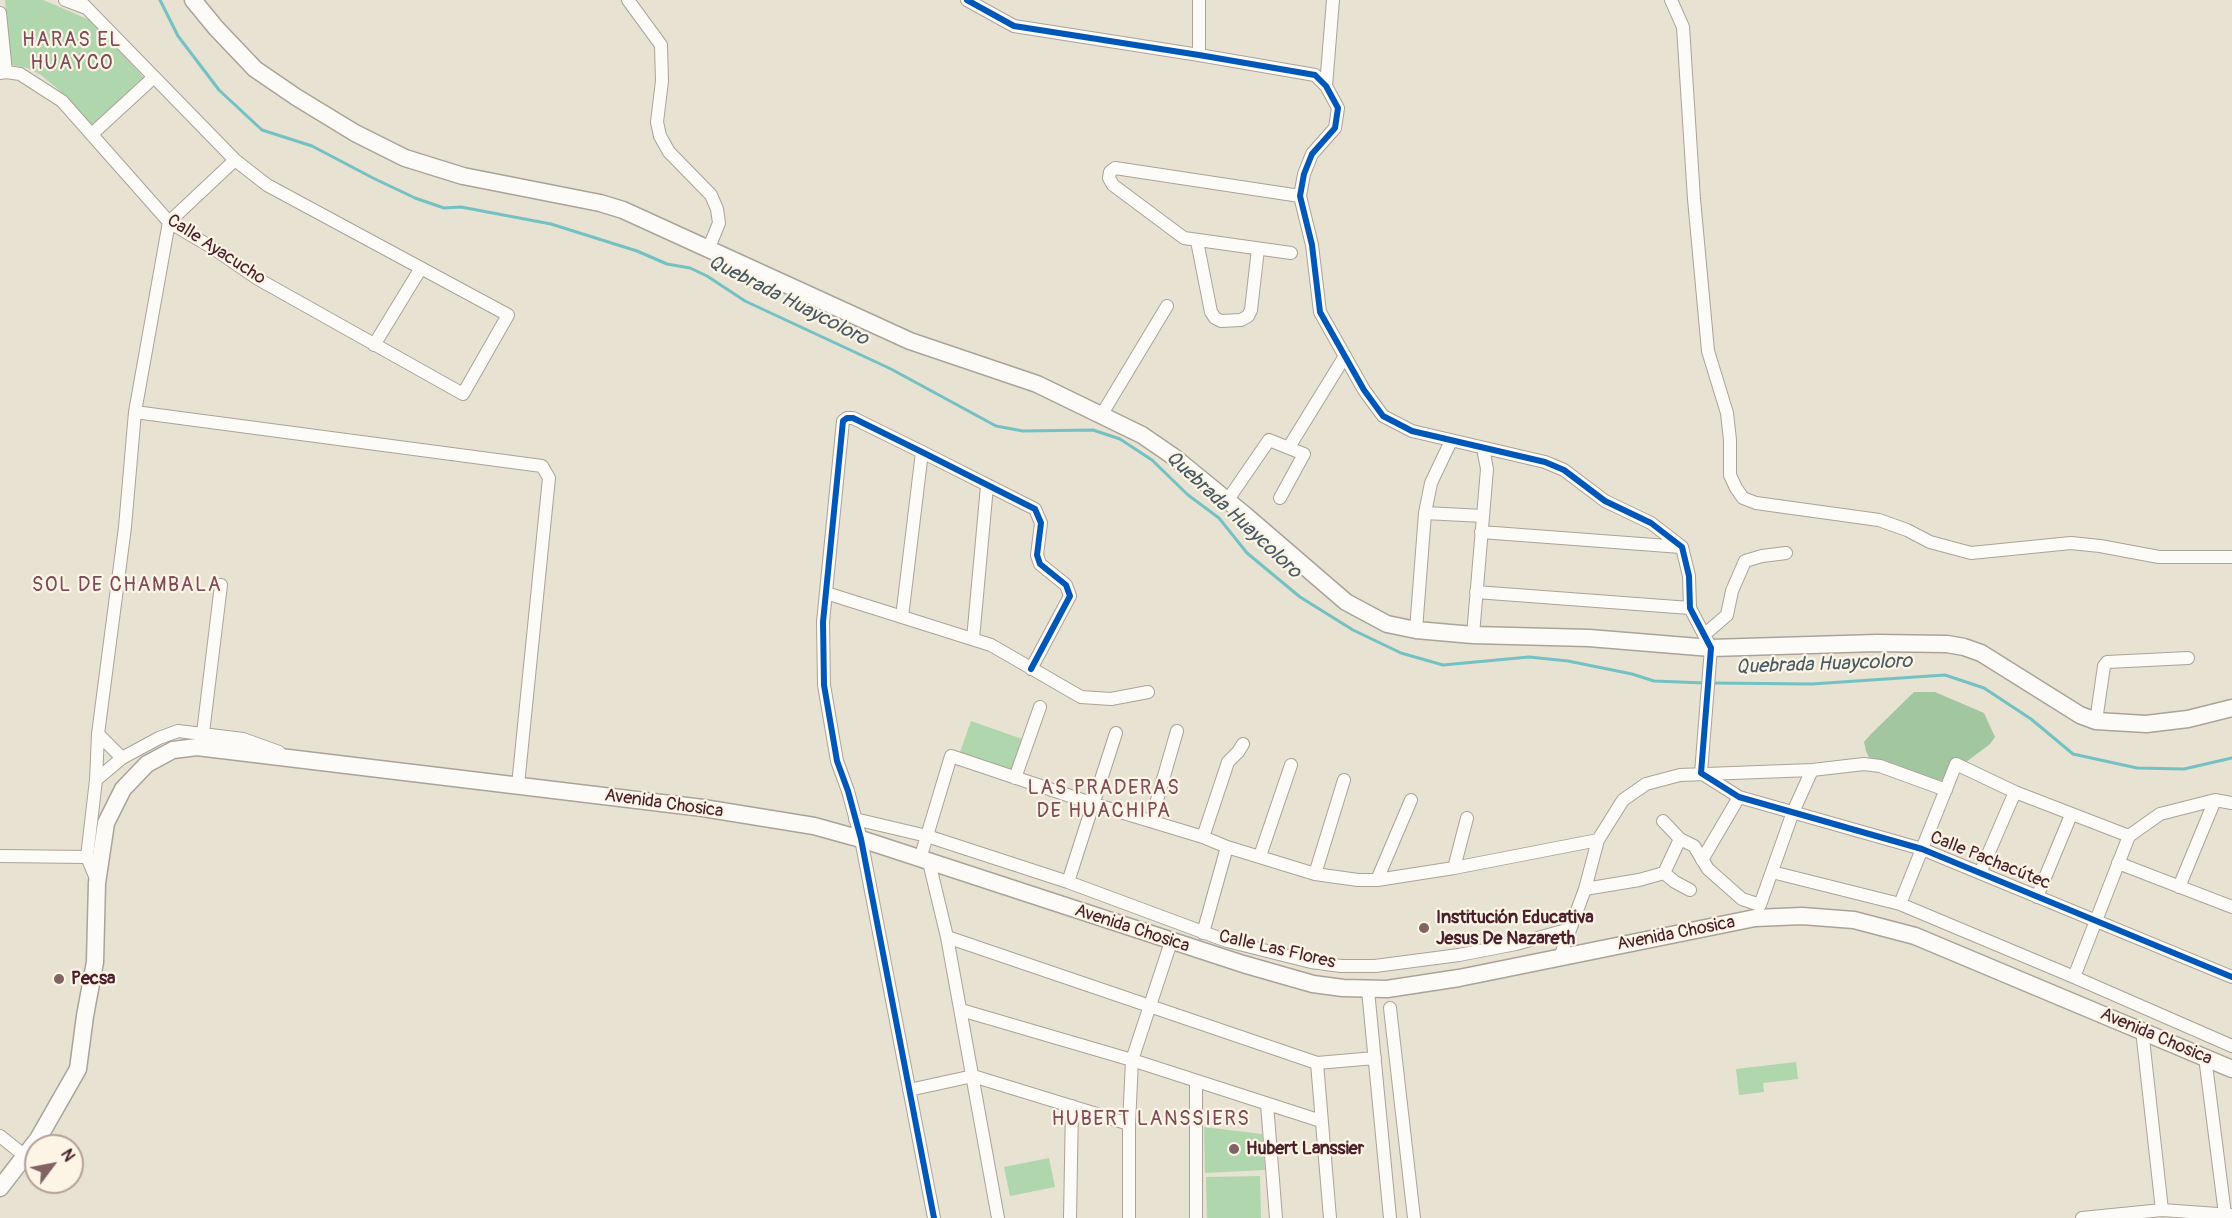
<!DOCTYPE html>
<meta charset="utf-8">
<style>
body{margin:0}
#map{position:relative;width:2232px;height:1218px;overflow:hidden;background:#e8e2d2;font-family:Pangolin,sans-serif}
canvas{display:block}
.north{position:absolute;left:24px;top:1134px;width:60px;height:60px;box-sizing:border-box;background:#fcf5e5;border:2px solid #b59f9b;border-radius:50%;rotate:58deg;font-size:16px;font-weight:700;line-height:24px;text-align:center;color:#4a1f2b}
.north::after{content:'';display:block;margin:auto;width:21px;height:27px;background:#816365;clip-path:polygon(50% 0,100% 100%,50% 72%,0 100%)}
</style>
<div id="map">
<canvas width="2232" height="1218"></canvas>
<div class="north">N</div>
</div>
<script>
const context = document.querySelector('canvas').getContext('2d');
context.lineJoin = 'round';
function fill(path, color) { context.fillStyle = color; context.fill(path, 'evenodd'); }
const toPath = rows => new Path2D(rows.map(r => 'M' + r).join(''));
function stroke(path, color, width, dash) { context.strokeStyle = color; context.lineWidth = width; context.lineCap = dash ? 'butt' : 'round'; context.setLineDash(dash || []); context.stroke(path); }
function label(font, color, halo, rows, align = 'center') {
  context.font = font + ' Pangolin,sans-serif'; context.lineWidth = 4.5; context.setLineDash([]); context.textBaseline = 'middle'; context.strokeStyle = halo; context.fillStyle = color; for (const [text, x, y, turn = 0] of rows) {
    context.save(); context.translate(x, y); context.rotate((+turn || 0) * Math.PI / 180); context.textAlign = isNaN(turn) ? turn : align; if (halo) context.strokeText(text, 0, 0); context.fillText(text, 0, 0); context.restore();
  }
}
fill(toPath([
 [5,0,43,0,92,21,146,80,95,129,59,90,41,75,27,68,11,65],
 [971,721,1025,740,1013,774,959,755],
 [1796,1062,1798,1079,1763,1083,1764,1092,1739,1095,1736,1069],
 [1204,1127,1262,1134,1265,1170,1205,1173],
 [1049,1158,1055,1187,1010,1196,1004,1167],
 [1260,1176,1261,1218,1207,1218,1206,1177]
]), '#afd6ac');
fill(toPath([
 [1914,692,1935,692,1984,713,1995,737,1990,744,1941,781,1927,779,1870,760,1866,751,1864,742,1871,734]
]), '#a2c6a0');
stroke(toPath([
 [160,0,178,36,219,90,262,130,312,146,373,178,415,198,444,208,461,207,551,224,637,251,667,264,690,268,707,276,745,301,891,369,996,426,1023,431,1093,430,1120,439,1152,460,1188,495,1219,518,1247,553,1300,597,1353,630,1401,653,1443,665,1529,657,1568,661,1632,674,1654,681,1705,683],
 [1712,683,1812,684,1945,675,1984,688,2031,719,2073,754,2137,768,2184,769,2232,758]
]), '#74c1c3', 3);
const minor = toPath([
 [65,0,86,8],
 [628,0,661,45,662,81,657,122,660,136,669,152,711,195,717,209,719,223,708,250],
 [967,0,1014,26,1199,55,1315,75,1326,86,1338,108,1335,128,1312,154,1304,174,1300,196,1312,245,1320,312,1364,390,1383,416,1412,431,1545,462,1564,470,1605,501,1651,523,1682,547,1689,576,1690,608,1711,648,1701,773,1739,797,1922,849,2232,977],
 [1671,0,1683,27,1694,199,1708,351,1727,413,1730,440,1730,475,1736,488,1743,498,1756,503,1879,520,1907,530,1930,542,1971,553,2071,543,2100,546,2159,557,2232,557],
 [0,13,6,72],
 [1199,55,1199,0],
 [0,73,6,72,20,74,62,101,169,222,213,248,258,279,463,394,508,315,267,185,235,160,79,0],
 [1326,86,1333,0],
 [92,134,154,77],
 [1197,241,1211,312,1215,318,1221,321,1241,320,1248,316,1251,310,1258,249],
 [1291,253,1184,238,1113,185,1109,178,1110,172,1115,168,1300,196],
 [374,345,421,268],
 [135,412,542,466,549,478,518,785],
 [1102,414,1167,306],
 [1289,447,1345,356],
 [1227,501,1269,440,1304,454,1280,498],
 [1425,513,1483,516],
 [1481,532,1681,547],
 [1476,592,1690,608],
 [826,593,991,645,1081,697,1111,699,1148,692],
 [902,617,922,452],
 [1416,630,1425,513,1431,483,1451,441],
 [1705,634,1727,615,1732,591,1745,561,1762,556,1786,553],
 [1473,635,1487,469,1483,448],
 [973,639,987,486],
 [2096,721,2104,666,2107,662,2188,658],
 [203,733,221,585],
 [98,734,122,758],
 [1015,778,1040,707],
 [96,780,122,758,159,738,178,731,243,739,279,752],
 [855,819,927,836,1068,882,1227,941,1311,962,1341,966,1375,966,1459,955,1516,944,1570,929],
 [1151,821,1177,731],
 [1663,821,1680,839,1694,846,1708,869,1742,899,1760,905,1793,812,1812,770],
 [2129,836,2160,814,2215,800,2232,803],
 [1203,837,1228,762,1238,752,1243,744],
 [0,856,87,857],
 [1260,856,1291,765],
 [920,859,951,756,1094,804,1203,837,1227,847,1315,874,1358,880,1377,880,1454,868,1598,840],
 [1702,860,1739,797],
 [929,862,947,937,998,1218],
 [2118,863,2232,907],
 [1454,868,1467,818],
 [1772,872,1900,904,2074,977,2232,1046],
 [1664,873,1675,882,1690,890],
 [1980,873,2015,792],
 [1315,874,1344,780],
 [1377,880,1411,800],
 [97,881,87,857,96,780,98,734,125,527,135,412,169,222,235,160],
 [1068,882,1116,733],
 [2179,887,2215,800],
 [1585,889,1639,880,1664,873,1680,839],
 [2037,897,2071,815],
 [1900,904,1956,764,2015,792,2129,836],
 [1203,933,1227,847],
 [947,937,1317,1063,1375,1058],
 [1560,957,1585,889,1598,840,1623,800,1646,784,1680,775,1812,770,1864,764,1880,766,1946,790],
 [2074,977,2129,836],
 [1368,990,1390,1218],
 [1390,1008,1414,1218],
 [961,1010,1132,1060,1321,1121],
 [2142,1030,2162,1210,2232,1215],
 [2205,1057,2225,1214],
 [1317,1063,1330,1218],
 [909,1090,973,1076,1129,1124],
 [1267,1104,1276,1218],
 [0,1136,25,1156],
 [934,1218,861,839,848,791,837,761,824,685,823,622,843,421,847,418,853,418,922,452,1035,509,1041,523,1037,555,1040,564,1066,585,1070,596,1031,669],
 [1070,1218,1072,1106],
 [1129,1218,1129,1124,1132,1060,1171,942],
 [1196,1218,1196,1081],
 [2082,1218,2162,1210]
]);
const major = toPath([
 [193,0,216,28,255,69,296,97,355,133,405,158,463,176,600,203,623,210,910,341,1037,384,1142,435,1174,457,1245,515,1346,602,1387,624,1416,630,1473,635,1589,638,1711,648,1877,643,1947,644,1964,647,1981,653,2080,715,2096,721,2146,724,2188,719,2232,708],
 [0,1188,38,1139,78,1069,85,1016,95,962,97,883,106,823,123,789,147,764,173,750,197,747,703,808,814,826,861,839,1243,964,1313,984,1343,988,1387,989,1459,978,1755,918,1802,916,1854,920,1915,936,2232,1069]
]);
stroke(minor, '#aba29a', 14);
stroke(major, '#aba29a', 19);
stroke(minor, '#fcfbf8', 12);
stroke(major, '#fcfbf8', 16);
stroke(toPath([
 [967,0,1014,26,1199,55,1315,75,1326,86,1338,108,1335,128,1312,154,1304,174,1300,196,1312,245,1320,312,1364,390,1383,416,1412,431,1545,462,1564,470,1605,501,1651,523,1682,547,1689,576,1690,608,1711,648,1701,773,1739,797,1922,849,2232,977],
 [934,1218,861,839,848,791,837,761,824,685,823,622,843,421,847,418,853,418,922,452,1035,509,1041,523,1037,555,1040,564,1066,585,1070,596,1031,669]
]), '#0057b8', 6);
for (const [x, y, r, color] of [
 [1424,928,6,"#816365"],
 [59,979,6,"#816365"],
 [1234,1149,6,"#816365"]
]) { const dot = new Path2D(); dot.arc(x, y, r, 0, 2 * Math.PI); context.fillStyle = color; context.fill(dot); stroke(dot, '#fcf5e5', 2); }
label('18px', '#4a1f2b', '#fcf5e5', [
 ["Calle Ayacucho",216,250,33],
 ["Avenida Chosica",664,804,8],
 ["Calle Pachacútec",1990,861,22],
 ["Avenida Chosica",1132,929,18],
 ["Avenida Chosica",1676,934,-11],
 ["Calle Las Flores",1277,950,13],
 ["Avenida Chosica",2156,1037,23]
]);
label('bold 18px', '#4a1f2b', '#fcf5e5', [
 ["Institución Educativa",1436,918],
 ["Jesus De Nazareth",1436,939],
 ["Pecsa",71,979],
 ["Hubert Lanssier",1246,1149]
], 'left');
context.letterSpacing = '1.5px';
label('20px', '#7e4a5a', '#fcf5e5', [
 ["HARAS EL",72,41],
 ["HUAYCO",72,64],
 ["SOL DE CHAMBALA",127,586],
 ["LAS PRADERAS",1104,789],
 ["DE HUACHIPA",1104,812],
 ["HUBERT LANSSIERS",1151,1120]
]);
context.letterSpacing = '0px';
label('italic 20px', '#475a65', '#fcf5e5', [
 ["Quebrada Huaycoloro",788,301,27],
 ["Quebrada Huaycoloro",1233,515,43],
 ["Quebrada Huaycoloro",1824,665,-2]
]);
</script>
